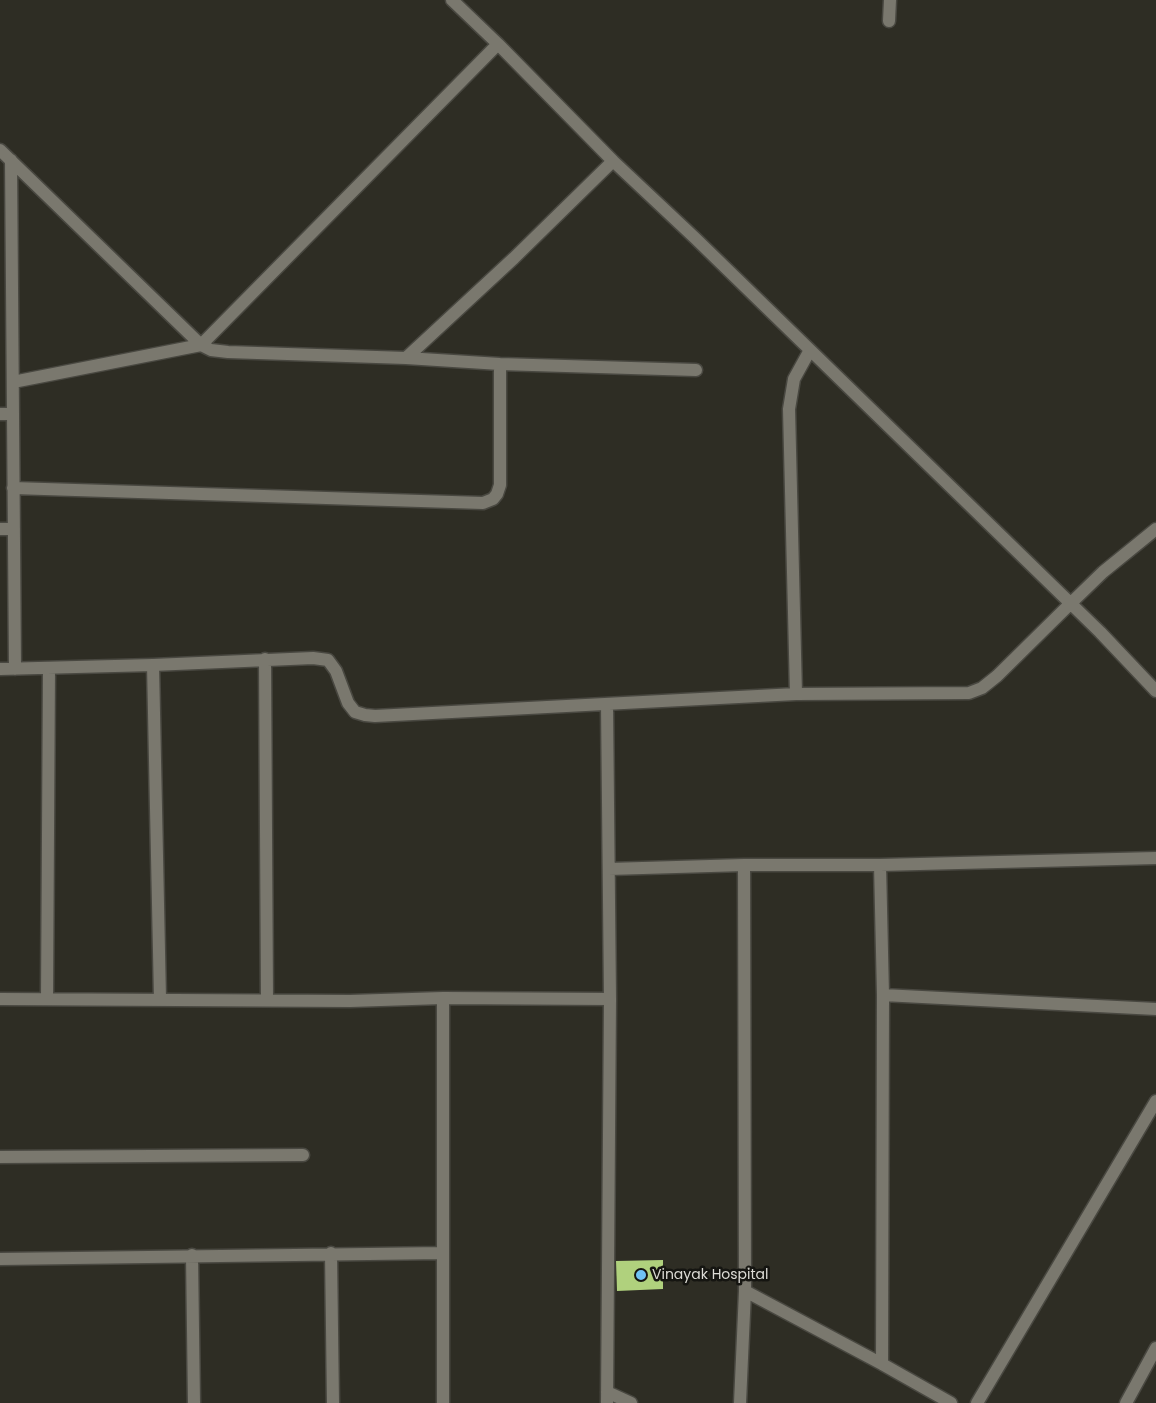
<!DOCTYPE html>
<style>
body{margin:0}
canvas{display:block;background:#2e2d24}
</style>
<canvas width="1156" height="1403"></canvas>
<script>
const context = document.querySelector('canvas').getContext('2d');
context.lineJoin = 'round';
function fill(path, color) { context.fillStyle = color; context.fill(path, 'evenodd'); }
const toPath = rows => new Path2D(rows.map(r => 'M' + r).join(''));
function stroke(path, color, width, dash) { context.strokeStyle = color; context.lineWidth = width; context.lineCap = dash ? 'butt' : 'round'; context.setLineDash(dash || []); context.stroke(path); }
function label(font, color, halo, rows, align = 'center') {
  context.font = font + ' Poppins,sans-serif'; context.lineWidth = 5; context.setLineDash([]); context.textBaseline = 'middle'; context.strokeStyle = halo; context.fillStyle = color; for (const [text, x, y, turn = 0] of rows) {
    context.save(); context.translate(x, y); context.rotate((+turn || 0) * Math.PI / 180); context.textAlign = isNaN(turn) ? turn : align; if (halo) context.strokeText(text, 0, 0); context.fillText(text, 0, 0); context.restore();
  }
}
fill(toPath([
 [663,1260,663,1289,617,1291,616,1261]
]), '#b0d17d');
const street = toPath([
 [452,0,498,44,613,161,695,238,1100,632,1156,691],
 [889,21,890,0],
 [0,150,201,345,211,350,228,352,406,358,500,364,696,370],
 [11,160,15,669],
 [406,358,514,258,613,161],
 [13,382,201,345,498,44],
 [0,414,13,414],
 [13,488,483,503,493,499,497,494,500,485,500,364],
 [0,529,14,529],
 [265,659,267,999],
 [153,665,160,999],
 [0,669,153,665,313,658,328,660,336,671,348,703,355,712,365,715,375,716,796,694,969,693,982,688,997,676,1070,604,1103,572,1156,529],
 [796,694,789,409,794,379,810,350],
 [607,704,610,999,607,1403],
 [880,865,883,995,882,1364],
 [609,869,744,865,880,865,1156,858],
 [883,995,1156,1009],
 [0,999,350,1001,443,998,610,999],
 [47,999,49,668],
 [0,1157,303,1155],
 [331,1253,333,1403],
 [192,1255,194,1403],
 [0,1259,442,1253],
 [745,1291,882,1364,951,1403],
 [607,1392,631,1403],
 [443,1403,443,998],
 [740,1403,745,1291,744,865],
 [977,1403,1156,1101],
 [1126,1403,1156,1348]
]);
stroke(street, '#494841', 15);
stroke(street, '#7a786e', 12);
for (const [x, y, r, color] of [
 [641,1275,6,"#6fc2f4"]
]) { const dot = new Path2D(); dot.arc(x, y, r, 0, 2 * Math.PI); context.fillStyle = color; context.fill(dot); stroke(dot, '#151511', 2); }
label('14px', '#dcdbd5', '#151511', [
 ["Vinayak Hospital",652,1275]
], 'left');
</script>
